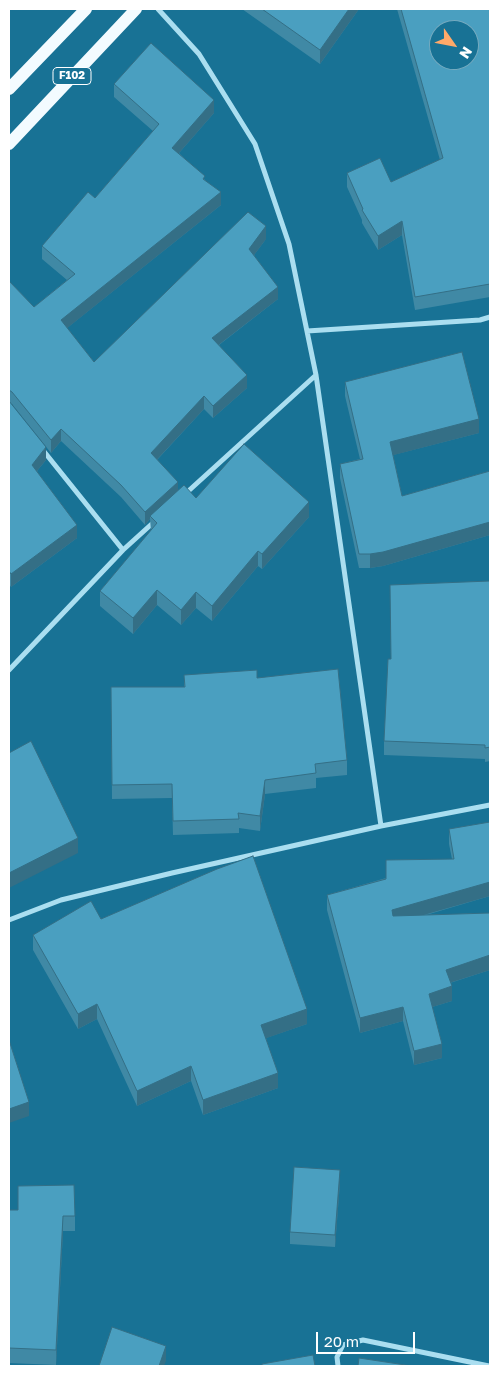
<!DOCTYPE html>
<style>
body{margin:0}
#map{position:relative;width:499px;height:1375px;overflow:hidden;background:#187295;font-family:"Golos Text",sans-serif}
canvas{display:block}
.frame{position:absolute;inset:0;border:10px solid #fff;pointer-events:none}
.north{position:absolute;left:429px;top:20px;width:50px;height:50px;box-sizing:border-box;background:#187295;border:1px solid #74aabf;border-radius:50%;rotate:123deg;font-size:14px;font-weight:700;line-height:20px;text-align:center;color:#fff}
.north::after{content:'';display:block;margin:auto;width:18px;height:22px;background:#ffa969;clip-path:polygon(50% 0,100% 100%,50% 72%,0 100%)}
.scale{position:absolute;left:316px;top:1332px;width:99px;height:22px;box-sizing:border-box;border:2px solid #fff;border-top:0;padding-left:6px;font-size:15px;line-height:18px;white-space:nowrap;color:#fff;-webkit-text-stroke:4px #187295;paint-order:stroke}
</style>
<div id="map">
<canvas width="499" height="1375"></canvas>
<div class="frame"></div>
<div class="north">N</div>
<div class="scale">20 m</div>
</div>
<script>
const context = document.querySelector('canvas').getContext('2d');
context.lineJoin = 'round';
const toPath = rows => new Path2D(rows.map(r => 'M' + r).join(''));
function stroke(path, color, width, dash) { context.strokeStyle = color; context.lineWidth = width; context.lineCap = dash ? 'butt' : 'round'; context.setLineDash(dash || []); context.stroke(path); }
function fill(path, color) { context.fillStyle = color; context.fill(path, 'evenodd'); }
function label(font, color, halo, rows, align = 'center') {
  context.font = font + ' "Golos Text",sans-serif'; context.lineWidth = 5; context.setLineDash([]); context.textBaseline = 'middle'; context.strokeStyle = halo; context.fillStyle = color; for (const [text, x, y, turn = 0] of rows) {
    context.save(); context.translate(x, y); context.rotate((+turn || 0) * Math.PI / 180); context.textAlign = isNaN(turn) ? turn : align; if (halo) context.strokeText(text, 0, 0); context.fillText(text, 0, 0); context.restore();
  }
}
stroke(toPath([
 [158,9,199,54,255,144,289,244,316,375,381,826],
 [307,331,480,320,490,317],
 [42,449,123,550],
 [184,495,316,375],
 [9,670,123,550,155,521],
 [9,920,61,900,172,873,381,826,490,805],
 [338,1366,337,1357,343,1345,363,1340,489,1366]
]), '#aadef0', 5);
stroke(toPath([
 [9,89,86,9],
 [9,144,136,9]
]), '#f3fbff', 12);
fill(toPath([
 [242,9,359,9,320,64],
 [397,9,490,9,490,297,415,310,402,235,378,250,362,223,362,220,347,187,347,173,391,182,440,160],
 [114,84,214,113,179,153,205,180,221,205,67,328,94,362,266,239,254,255,278,299,219,345,247,388,213,418,204,409,157,460,178,491,196,498,309,517,262,569,258,566,212,621,196,608,181,625,157,605,133,634,100,606,100,591,151,531,150,519,145,525,121,497,61,441,51,453,12,404,11,404,46,460,37,471,77,538,11,587,9,584,9,281,34,307,67,280,42,259,42,246,95,198,153,131,114,97],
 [345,382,479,433,393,455,402,496,490,471,490,535,383,566,370,568,359,568,340,478,340,464,360,459,345,396],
 [490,581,490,761,485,762,485,759,384,755,384,741,391,659],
 [184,675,257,678,347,760,347,775,316,778,316,788,265,794,260,831,239,828,239,833,173,835,172,798,112,799,111,687,184,687],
 [449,829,490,896,426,915,490,913,490,970,450,983,452,1001,432,1007,442,1058,414,1065,403,1021,360,1033,327,910,327,895,452,859,449,844],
 [101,919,307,1024,266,1038,278,1088,203,1115,191,1081,137,1106,97,1019,78,1029,33,950,33,935],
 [340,1182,335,1247,290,1244,290,1232],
 [9,1210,75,1216,75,1231,63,1231,56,1365,9,1363]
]), '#4089a5');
fill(toPath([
 [349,9,359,9,320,64,320,50],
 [214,100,214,113,172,161,172,148],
 [221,192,221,205,61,333,61,320],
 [402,221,402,235,378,250,378,236],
 [266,226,266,239,249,262,249,249],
 [278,287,278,299,212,350,212,338],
 [247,375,247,388,213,418,213,406],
 [204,396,204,409,151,466,151,453],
 [479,419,479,433,390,456,390,442],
 [61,429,61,441,51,453,51,440],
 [46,447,46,460,32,477,32,465],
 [178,482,178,494,150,516,150,519,145,525,145,512],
 [309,502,309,517,262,569,262,554],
 [490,522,490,535,383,566,370,568,370,554],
 [77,525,77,538,11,587,11,574],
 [258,551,258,566,212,621,212,606],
 [157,590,157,605,133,634,133,618],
 [196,592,196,608,181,625,181,610],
 [265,780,265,794,260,831,260,816],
 [78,838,78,853,9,888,9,873],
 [490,882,490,896,392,924,392,910],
 [490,955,490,970,446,984,446,970],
 [452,986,452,1001,429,1008,429,994],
 [97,1004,97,1019,78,1029,78,1014],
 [403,1007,403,1021,360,1033,360,1018],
 [307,1009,307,1024,261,1040,261,1025],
 [442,1044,442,1058,414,1065,414,1051],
 [191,1066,191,1081,137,1106,137,1091],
 [278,1073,278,1088,203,1115,203,1100],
 [29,1102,29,1116,9,1123,9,1109],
 [340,1170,340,1182,335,1247,335,1235],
 [63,1216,63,1231,56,1365,56,1350],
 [166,1346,166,1361,164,1366,159,1366]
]), '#346f86');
const building = toPath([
 [262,9,349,9,320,50,262,9],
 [401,9,490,9,490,284,415,297,402,221,378,236,362,210,363,209,347,173,380,158,391,182,443,158,401,9],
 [439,30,469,30,469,60,439,60,439,30],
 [151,43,214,100,172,148,205,176,203,179,221,192,61,320,94,362,248,212,266,226,249,249,278,287,212,338,247,375,213,406,204,396,151,453,178,482,145,512,121,485,61,429,51,440,12,392,9,390,9,281,34,307,75,274,42,246,88,192,95,198,159,124,114,84,151,43],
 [462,352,479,419,390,442,402,496,490,471,490,522,383,552,370,554,359,554,340,464,363,459,345,382,462,352],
 [9,401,46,447,32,465,77,525,11,574,9,571,9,401],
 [244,444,309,502,262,554,258,551,212,606,196,592,181,610,157,590,133,618,100,591,157,523,150,516,184,485,196,498,244,444],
 [490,581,490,747,485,748,485,745,384,741,388,659,391,659,390,585,490,581],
 [338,669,347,760,315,764,316,773,265,780,260,816,238,813,239,819,173,821,172,784,112,785,111,687,185,687,184,675,257,670,257,678,338,669],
 [31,741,78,838,9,873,9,753,31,741],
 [490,822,490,882,392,910,393,916,490,913,490,955,446,970,452,986,429,994,442,1044,414,1051,403,1007,360,1018,327,895,386,879,386,860,454,859,449,829,490,822],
 [253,856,307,1009,261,1025,278,1073,203,1100,191,1066,137,1091,97,1004,78,1014,33,935,91,901,101,919,217,869,253,856],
 [9,1040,29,1102,9,1109,9,1040],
 [294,1167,340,1170,335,1235,290,1232,294,1167],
 [74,1185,75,1216,63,1216,56,1350,9,1348,9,1210,18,1210,18,1186,74,1185],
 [112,1327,166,1346,159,1366,99,1366,112,1327],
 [313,1355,315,1366,262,1366,262,1364,313,1355],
 [359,1358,412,1366,358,1366,359,1358]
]);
fill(building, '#4a9fc0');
stroke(building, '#346f86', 1);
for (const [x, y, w] of [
 [72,76,38]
]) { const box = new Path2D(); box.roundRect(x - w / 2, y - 8.5, w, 17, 4); context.fillStyle = '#187295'; context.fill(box); stroke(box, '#fff', 1); }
label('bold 11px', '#fff', null, [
 ["F102",72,76]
]);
</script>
